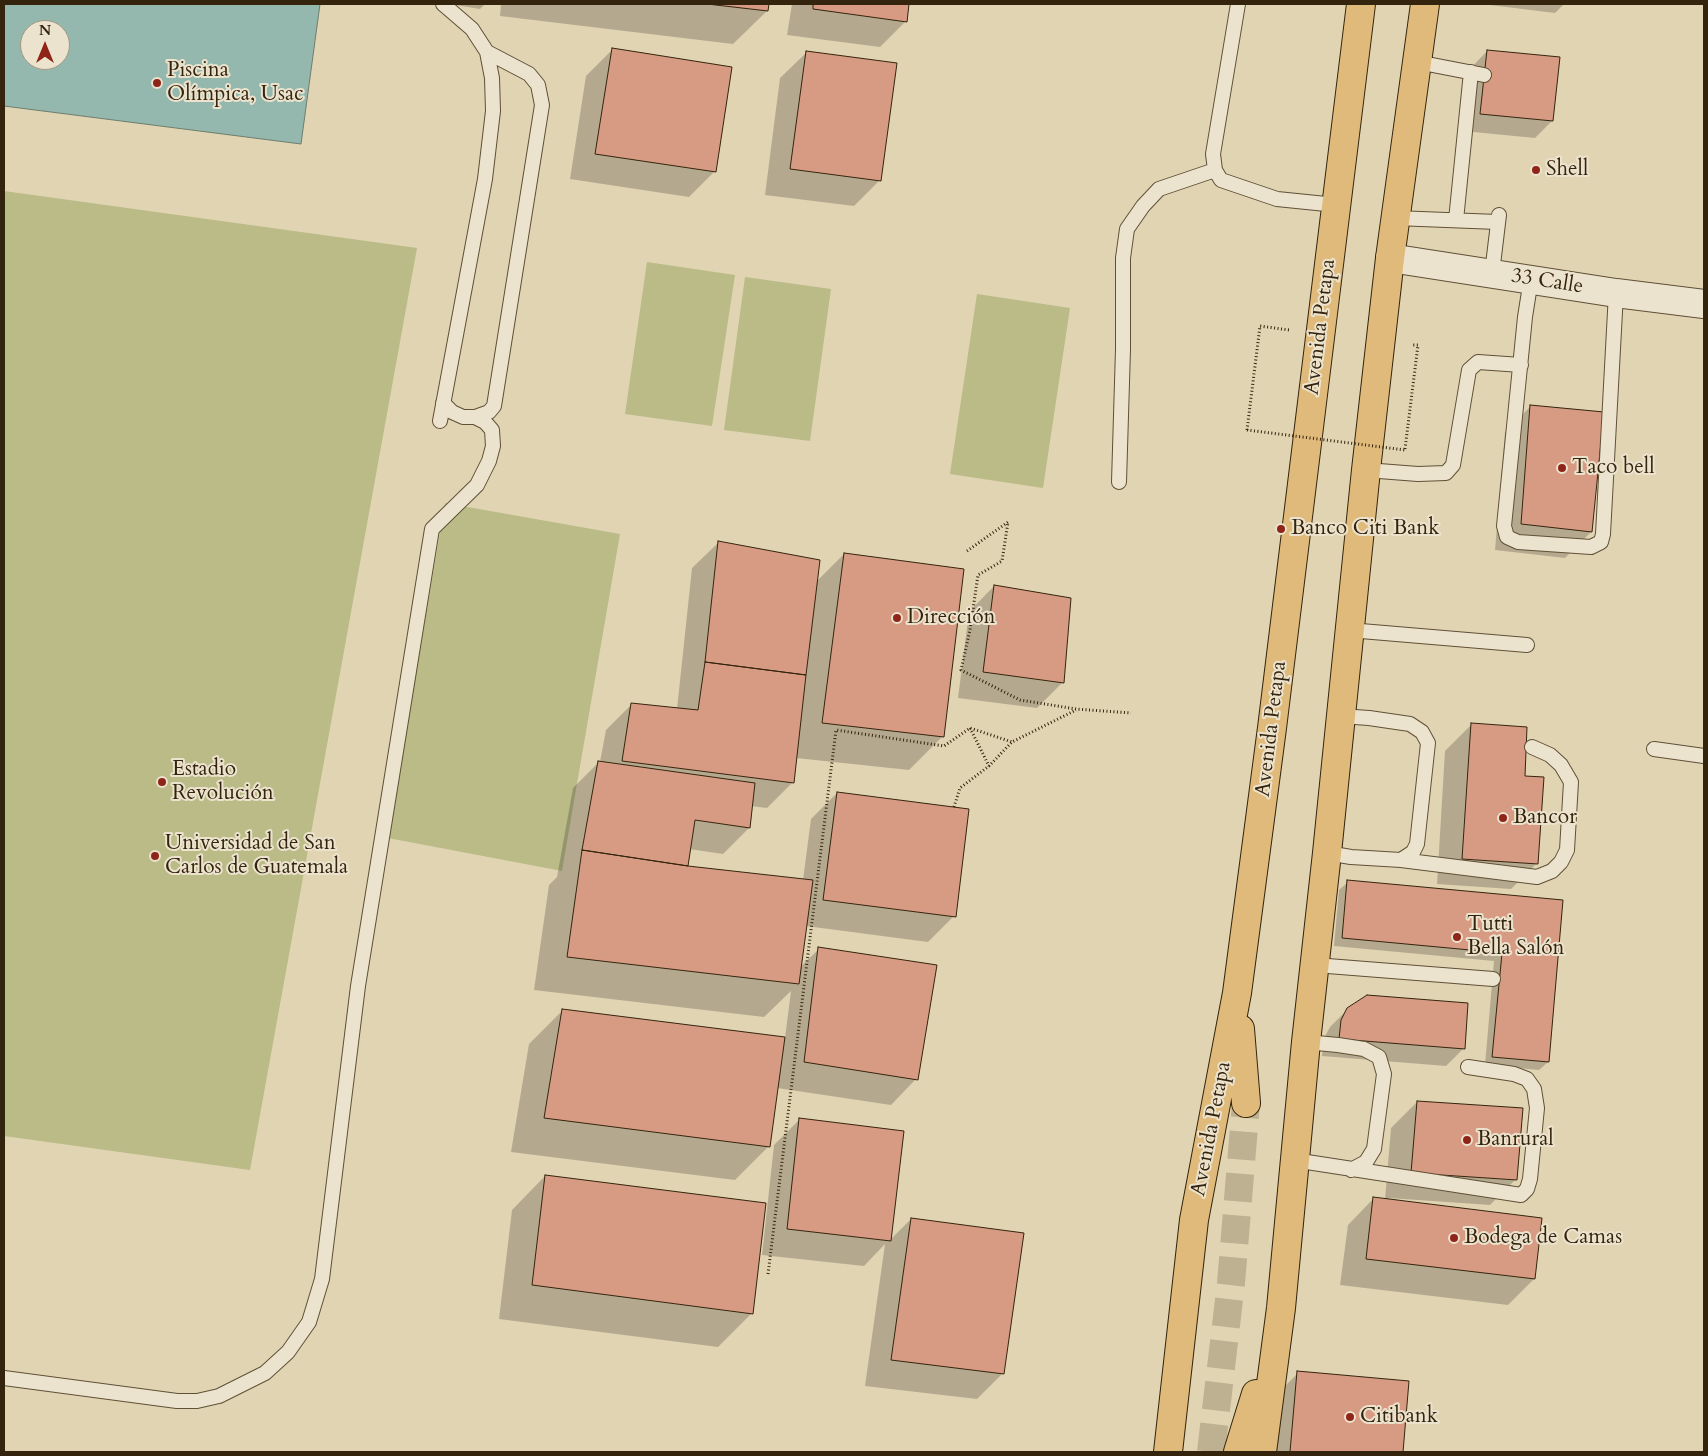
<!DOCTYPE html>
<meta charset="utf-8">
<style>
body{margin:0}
#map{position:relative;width:1708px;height:1456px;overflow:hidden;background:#e1d4b3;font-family:Cardo,serif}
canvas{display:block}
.frame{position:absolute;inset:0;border:5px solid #34240d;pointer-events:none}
.north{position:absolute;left:20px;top:20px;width:50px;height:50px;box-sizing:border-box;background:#ece3ce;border:1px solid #a29781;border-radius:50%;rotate:0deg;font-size:14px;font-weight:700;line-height:20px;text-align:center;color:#34240d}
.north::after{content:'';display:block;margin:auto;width:18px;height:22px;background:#8f2418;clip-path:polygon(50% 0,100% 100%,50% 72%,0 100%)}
</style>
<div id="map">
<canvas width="1708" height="1456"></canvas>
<div class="frame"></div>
<div class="north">N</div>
</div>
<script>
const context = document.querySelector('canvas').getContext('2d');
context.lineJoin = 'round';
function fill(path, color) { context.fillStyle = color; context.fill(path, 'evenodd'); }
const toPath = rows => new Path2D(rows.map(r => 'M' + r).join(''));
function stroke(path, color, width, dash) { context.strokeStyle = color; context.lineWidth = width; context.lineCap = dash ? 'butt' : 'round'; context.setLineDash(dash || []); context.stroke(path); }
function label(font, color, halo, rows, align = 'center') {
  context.font = font + ' Cardo,serif'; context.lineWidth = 4; context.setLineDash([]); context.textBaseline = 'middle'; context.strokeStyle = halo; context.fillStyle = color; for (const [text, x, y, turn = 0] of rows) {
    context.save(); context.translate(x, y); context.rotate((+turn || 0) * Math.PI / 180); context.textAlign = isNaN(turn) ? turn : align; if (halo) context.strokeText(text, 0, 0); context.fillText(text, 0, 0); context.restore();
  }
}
fill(toPath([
 [4,191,417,248,250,1170,4,1136],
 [647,262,735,275,712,426,625,414],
 [745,277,831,289,810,441,724,430],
 [977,294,1070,308,1043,488,950,474],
 [445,503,620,534,562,871,388,838]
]), '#babb87');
const water = toPath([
 [4,4,320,4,301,144,4,106,4,4],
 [30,30,60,30,60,60,30,60,30,30]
]);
fill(water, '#94b8ad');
stroke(water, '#6e7d6d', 1);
fill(toPath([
 [449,4,485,4,480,9],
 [501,4,767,4,767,11,733,44,500,16],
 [792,4,908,4,906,21,880,47,787,35],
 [1482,4,1564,4,1555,13],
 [612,50,715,171,689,197,570,179,586,76],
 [1487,51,1552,121,1535,138,1463,131,1470,69],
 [806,53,880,180,854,206,765,195,780,78],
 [1531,406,1591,532,1565,558,1495,550,1505,432],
 [718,543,816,582,844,554,943,736,909,770,796,758,793,782,767,808,751,806,749,828,723,854,689,849,686,867,803,880,811,819,837,793,954,916,928,942,806,926,800,967,819,949,916,1079,891,1105,777,1088,769,1146,735,1180,511,1152,529,1044,563,1010,785,1038,791,991,764,1017,534,990,549,885,557,877,573,788,599,762,600,762,606,730,632,704,677,709,692,568],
 [994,586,1063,682,1037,708,958,698,969,612],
 [1471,725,1523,777,1537,863,1511,889,1437,884,1445,751],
 [1348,882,1562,901,1548,1062,1539,1070,1485,1065,1494,961,1334,946,1339,890],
 [1348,1009,1464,1048,1446,1066,1322,1056,1324,1038,1330,1027],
 [1417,1102,1516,1179,1490,1205,1389,1198,1389,1201,1541,1219,1534,1279,1508,1305,1340,1285,1348,1225,1373,1199,1385,1200,1391,1128],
 [800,1119,889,1241,911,1219,1003,1373,977,1399,865,1386,885,1244,864,1266,762,1255,774,1145],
 [545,1176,752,1313,718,1347,499,1319,512,1210],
 [1298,1373,1408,1382,1402,1452,1267,1452,1272,1399]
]), '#0003');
const building = toPath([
 [707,4,769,4,768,11,707,4],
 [813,4,909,4,907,22,813,9,813,4],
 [612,48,732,67,716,172,595,154,612,48],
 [1487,50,1560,57,1553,121,1480,114,1487,50],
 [806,51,897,63,881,181,790,169,806,51],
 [1530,405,1604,412,1592,532,1521,524,1530,405],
 [718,541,820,560,806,675,705,662,718,541],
 [844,553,964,569,944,737,822,723,844,553],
 [994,585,1071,598,1064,683,983,672,994,585],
 [705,662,806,675,794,783,622,761,631,703,698,710,705,662],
 [1471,723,1527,727,1525,776,1544,777,1538,864,1462,859,1471,723],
 [598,761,755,783,750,828,695,820,688,866,582,850,598,761],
 [837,792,969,809,956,917,823,900,837,792],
 [582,850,688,866,813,880,799,984,567,957,582,850],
 [1347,880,1563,900,1549,1062,1492,1057,1502,953,1342,938,1347,880],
 [818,947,937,965,918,1080,804,1062,818,947],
 [1367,995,1468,1003,1465,1049,1339,1039,1341,1020,1347,1008,1367,995],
 [562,1009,785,1037,770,1147,544,1118,562,1009],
 [1417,1101,1523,1108,1517,1180,1411,1173,1417,1101],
 [799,1118,904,1131,891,1241,787,1229,799,1118],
 [545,1175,766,1203,753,1314,532,1285,545,1175],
 [1373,1197,1542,1218,1535,1279,1366,1259,1373,1197],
 [911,1218,1024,1233,1004,1374,891,1360,911,1218],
 [1297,1371,1409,1381,1403,1452,1290,1452,1297,1371]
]);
fill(building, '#d79a82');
stroke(building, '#34240d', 1);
stroke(toPath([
 [1211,1452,1231,1283,1246,1103]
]), '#beb192', 28, [28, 14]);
const service = toPath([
 [1238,4,1213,154,1215,170,1221,180,1277,199,1336,205],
 [1417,62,1484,75],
 [1395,218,1498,222],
 [1456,220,1471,72],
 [1492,273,1499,215],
 [1531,279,1525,317,1504,526,1507,537,1518,542,1591,547,1601,542,1603,534,1616,293],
 [475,417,489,412,494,406,542,105,538,85,529,74,487,52],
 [440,421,485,179,493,111,492,78,487,52,472,29,443,4],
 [1366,470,1418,474,1446,473,1453,465,1469,370,1478,362,1521,365],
 [1119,482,1123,349,1123,258,1127,229,1143,206,1159,189,1215,170],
 [1349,630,1527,645],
 [1340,716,1369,718,1410,724,1422,732,1428,743,1417,844,1413,852,1401,860],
 [1654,749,1704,756],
 [1327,853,1351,857,1401,860,1537,877,1552,871,1561,862,1567,850,1571,782,1561,765,1550,755,1532,747],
 [1315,965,1493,979],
 [1306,1042,1338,1045,1364,1049,1379,1057,1384,1074,1374,1149,1366,1162,1351,1170],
 [1294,1160,1521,1195,1527,1189,1530,1179,1537,1108,1534,1089,1527,1079,1514,1074,1468,1067],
 [4,1378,177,1401,197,1401,219,1396,265,1373,288,1352,309,1322,322,1279,358,986,432,529,477,485,489,461,493,446,492,430,485,422,475,417,463,417,452,412,443,403]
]);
const minor = toPath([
 [1390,258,1616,293,1704,304]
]);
const primary = toPath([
 [1240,1029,1246,1103],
 [1168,1452,1194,1220,1237,993,1272,728,1361,4],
 [1238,1452,1256,1394],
 [1262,1452,1281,1308,1306,1042,1327,853,1366,470,1390,258,1425,4]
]);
stroke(service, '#5f5036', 16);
stroke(minor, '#5f5036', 30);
stroke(primary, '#34240d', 30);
stroke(toPath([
 [1247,430,1260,326,1289,330],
 [1405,449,1418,345,1413,345],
 [967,551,1008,522,1002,561,978,575,970,630,961,670,1020,700,1076,709,1131,713],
 [970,728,989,766],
 [954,807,960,788,989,766,1012,742,1076,710],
 [768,1274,836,730,944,746,970,728,1012,742]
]), '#34240d', 3, [1, 2.5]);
stroke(service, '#ece3ce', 14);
stroke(minor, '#ece3ce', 28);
stroke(primary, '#e0ba7a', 28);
stroke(toPath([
 [1247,430,1405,450]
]), '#34240d', 3, [1, 2.5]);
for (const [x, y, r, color] of [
 [157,83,5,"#8f2418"],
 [1536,170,5,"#8f2418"],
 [1562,468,5,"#8f2418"],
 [1281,529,5,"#8f2418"],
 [897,618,5,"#8f2418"],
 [162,782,5,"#8f2418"],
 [1503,818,5,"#8f2418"],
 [155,856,5,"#8f2418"],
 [1457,937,5,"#8f2418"],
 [1467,1140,5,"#8f2418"],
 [1454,1238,5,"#8f2418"],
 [1350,1417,5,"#8f2418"]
]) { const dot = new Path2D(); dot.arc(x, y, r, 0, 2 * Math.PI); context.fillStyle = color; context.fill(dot); stroke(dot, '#ece3ce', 2); }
label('21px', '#34240d', '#ece3ce', [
 ["Piscina",167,71],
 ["Olímpica, Usac",167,95],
 ["Shell",1546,170],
 ["Taco bell",1572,468],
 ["Banco Citi Bank",1291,529],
 ["Dirección",907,618],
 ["Estadio",172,770],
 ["Revolución",172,794],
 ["Bancor",1513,818],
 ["Universidad de San",165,844],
 ["Carlos de Guatemala",165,868],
 ["Tutti",1467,925],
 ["Bella Salón",1467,949],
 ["Banrural",1477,1140],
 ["Bodega de Camas",1464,1238],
 ["Citibank",1360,1417]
], 'left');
label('21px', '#34240d', '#ece3ce', [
 ["33 Calle",1547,282,9],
 ["Avenida Petapa",1321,327,-83],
 ["Avenida Petapa",1272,729,-83],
 ["Avenida Petapa",1212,1129,-79]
]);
</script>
